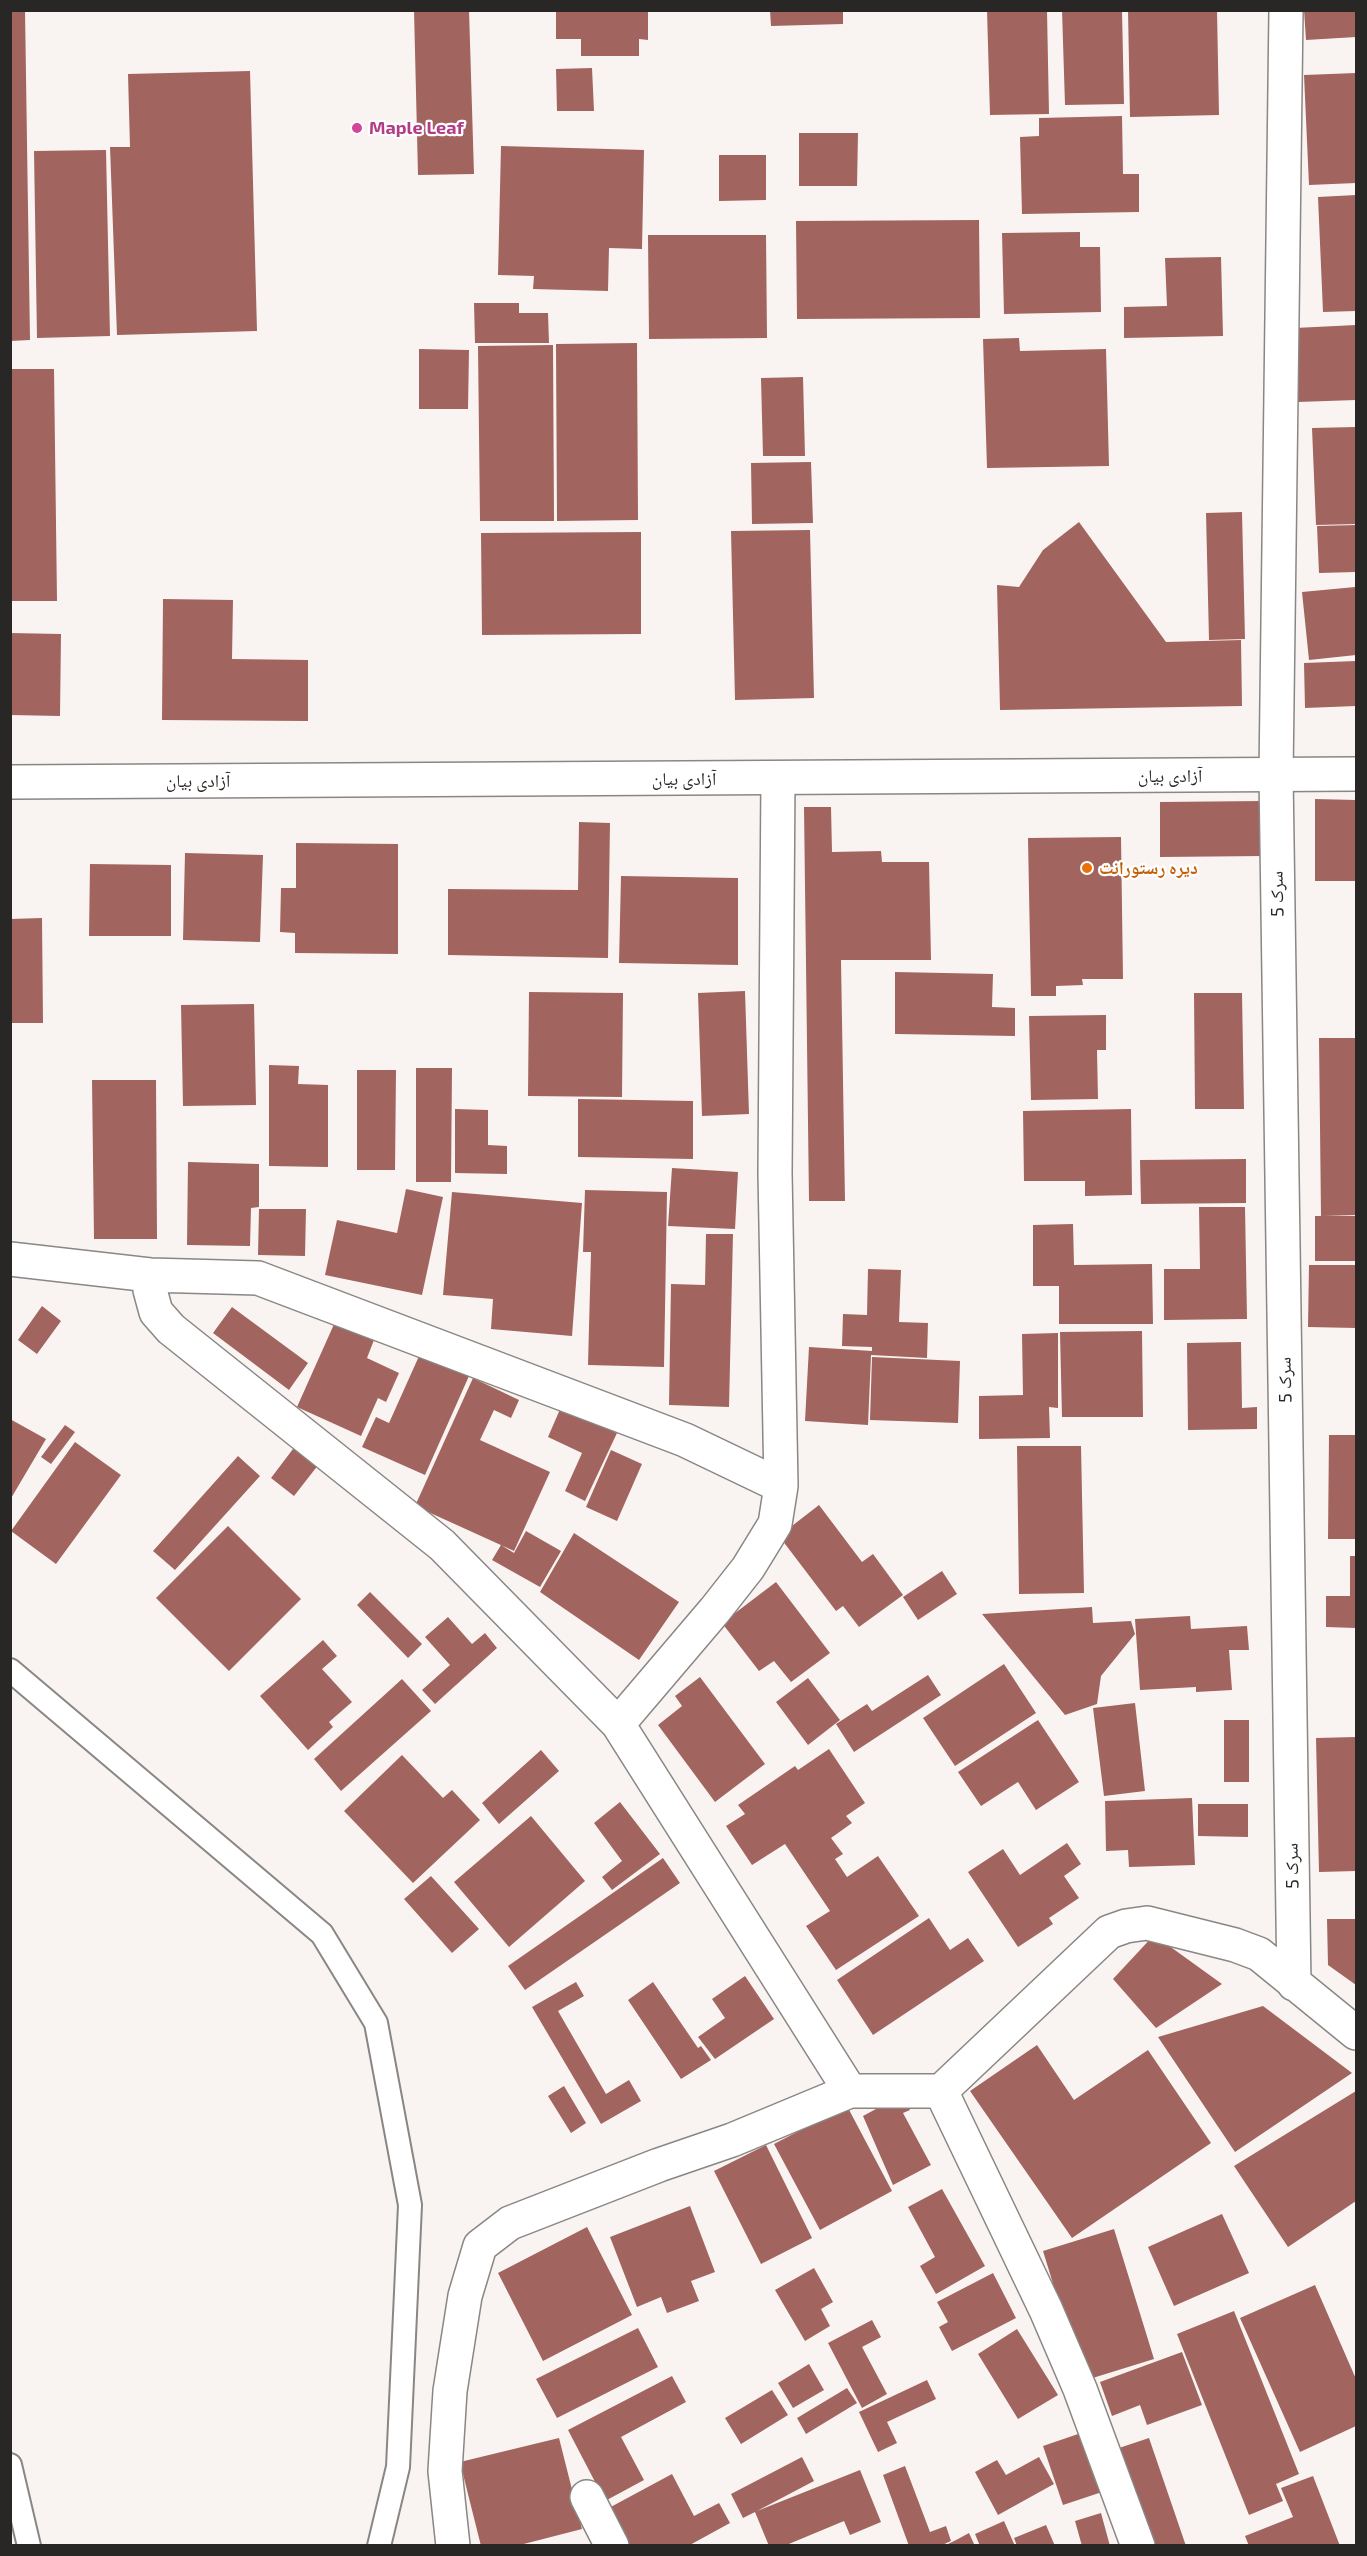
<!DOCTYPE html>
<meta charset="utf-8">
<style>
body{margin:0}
#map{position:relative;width:1367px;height:2556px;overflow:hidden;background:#f9f4f1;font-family:"Exo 2",sans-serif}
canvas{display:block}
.frame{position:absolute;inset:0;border:12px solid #292726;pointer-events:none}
</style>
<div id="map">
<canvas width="1367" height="2556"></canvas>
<div class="frame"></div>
</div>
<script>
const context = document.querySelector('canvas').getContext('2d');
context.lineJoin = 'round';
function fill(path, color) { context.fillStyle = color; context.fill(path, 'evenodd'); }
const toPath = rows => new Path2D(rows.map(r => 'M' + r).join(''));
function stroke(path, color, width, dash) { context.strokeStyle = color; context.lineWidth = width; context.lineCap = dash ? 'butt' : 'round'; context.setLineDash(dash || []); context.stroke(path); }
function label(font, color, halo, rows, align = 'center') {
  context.font = font + ' "Exo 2","Noto Naskh Arabic",sans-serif'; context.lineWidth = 4.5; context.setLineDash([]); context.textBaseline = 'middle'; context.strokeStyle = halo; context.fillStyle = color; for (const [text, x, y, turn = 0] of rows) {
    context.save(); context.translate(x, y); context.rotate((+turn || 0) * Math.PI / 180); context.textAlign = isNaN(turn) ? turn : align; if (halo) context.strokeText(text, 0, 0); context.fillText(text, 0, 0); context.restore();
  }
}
fill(toPath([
 [10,10,25,10,30,340,10,341],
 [414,10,469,10,474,174,418,175],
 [556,10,648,10,648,40,639,39,639,56,581,56,581,39,556,39],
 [770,10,843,10,843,24,771,26],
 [987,10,1047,10,1049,114,990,115],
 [1062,10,1122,10,1124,104,1065,105],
 [1128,10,1217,10,1219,115,1130,117],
 [1304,10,1356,10,1356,37,1306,40],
 [592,68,594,111,557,111,556,69],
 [250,71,257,331,117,335,110,147,130,147,128,74],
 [1356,73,1356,183,1309,185,1304,75],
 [1122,116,1123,174,1139,174,1139,212,1022,214,1020,137,1039,136,1039,118],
 [799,133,858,133,857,186,799,186],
 [501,146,644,150,642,249,609,248,608,291,533,289,534,276,498,275],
 [106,150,110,336,37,338,34,151],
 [719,155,766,155,766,200,719,201],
 [1356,195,1356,311,1323,312,1318,197],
 [979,220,980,318,797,319,796,221],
 [1080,232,1080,247,1100,247,1101,312,1004,314,1002,233],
 [648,235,766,235,767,338,649,339],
 [1221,257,1223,336,1124,338,1124,307,1167,306,1165,258],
 [474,303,519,303,519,313,548,313,549,343,475,343],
 [1356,325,1356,400,1297,402,1295,328],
 [1019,338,1020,351,1106,349,1109,466,987,468,983,339],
 [637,343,638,520,557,521,556,344],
 [553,345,554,521,480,521,478,346],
 [419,349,469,350,468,409,419,409],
 [10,369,54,369,57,601,10,601],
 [803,377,805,456,763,456,761,378],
 [1356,427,1356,524,1316,525,1312,428],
 [811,462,813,523,752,524,751,463],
 [1242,512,1245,639,1209,640,1206,513],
 [1079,522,1166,642,1241,640,1242,706,1000,710,997,585,1019,587,1043,550],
 [1356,525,1356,572,1319,573,1317,526],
 [810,530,814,698,735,700,731,531],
 [641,532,641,634,482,635,481,533],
 [1355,587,1356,655,1309,660,1302,592],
 [163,599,233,600,232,659,308,660,308,721,162,720],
 [10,633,61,634,60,716,10,715],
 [1356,661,1356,706,1305,708,1304,663],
 [1315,799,1356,800,1356,881,1315,881],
 [1263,801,1264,856,1160,857,1160,802],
 [804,807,831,807,832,852,881,851,882,862,929,862,931,960,841,960,845,1201,809,1201],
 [579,822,610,823,608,958,448,955,448,889,578,890],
 [1121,837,1123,979,1082,979,1083,985,1056,986,1056,996,1031,996,1028,838],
 [296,843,398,844,398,954,295,953,295,933,280,932,281,888,296,888],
 [185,853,263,855,260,942,183,940],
 [90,864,171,865,171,936,89,936],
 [621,876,738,878,738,965,619,963],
 [42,918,43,1023,10,1023,10,919],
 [895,972,993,974,992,1007,1015,1008,1015,1036,895,1034],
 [745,991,749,1114,702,1116,698,993],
 [529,992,623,993,622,1097,528,1096],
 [1194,993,1242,993,1244,1109,1195,1109],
 [254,1004,256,1105,183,1106,181,1005],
 [1106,1015,1106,1050,1097,1050,1098,1099,1031,1100,1029,1016],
 [1319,1038,1356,1038,1356,1215,1324,1216,1356,1216,1356,1261,1315,1261,1315,1216,1321,1216],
 [269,1065,299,1066,298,1084,328,1085,328,1167,269,1166],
 [416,1068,452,1068,451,1182,416,1182],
 [357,1070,396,1070,395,1170,357,1170],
 [92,1080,156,1080,157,1239,94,1239],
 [578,1099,693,1101,693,1159,578,1157],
 [455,1109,488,1110,488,1145,507,1146,507,1174,455,1173],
 [1131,1109,1132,1195,1085,1196,1085,1181,1024,1181,1023,1111],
 [1246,1159,1246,1203,1141,1204,1140,1160],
 [188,1162,259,1164,259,1207,251,1208,250,1246,187,1245],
 [672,1168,738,1172,735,1229,668,1226],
 [406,1189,443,1197,422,1295,325,1275,337,1220,397,1233],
 [585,1190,667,1192,664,1367,588,1365,591,1252,583,1252],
 [452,1192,582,1203,572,1336,491,1329,493,1299,443,1295],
 [1199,1207,1245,1207,1247,1319,1164,1320,1164,1269,1200,1269],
 [259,1209,306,1209,305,1256,258,1255],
 [1073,1224,1074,1265,1152,1264,1153,1324,1059,1324,1059,1286,1033,1286,1033,1225],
 [706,1234,733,1234,729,1407,669,1405,671,1284,705,1285],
 [1309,1265,1356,1265,1356,1328,1308,1327],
 [868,1269,901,1270,899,1322,928,1323,927,1358,871,1355,868,1425,805,1421,809,1347,872,1351,872,1347,842,1346,843,1314,867,1315],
 [42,1306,61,1321,37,1354,18,1340],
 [232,1307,308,1363,289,1390,213,1333],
 [335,1322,374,1340,367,1358,399,1373,386,1402,378,1398,361,1436,297,1407],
 [1142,1331,1143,1417,1062,1417,1060,1332],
 [1058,1333,1058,1408,1049,1407,1050,1438,979,1439,979,1396,1023,1395,1022,1334],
 [1241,1342,1242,1408,1257,1407,1257,1429,1188,1430,1187,1343],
 [424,1345,473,1367,425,1475,362,1447,376,1417,389,1423],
 [872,1357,960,1361,958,1423,870,1420],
 [473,1378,519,1400,511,1418,494,1410,480,1440,550,1472,514,1551,415,1506],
 [561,1407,617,1433,585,1501,565,1491,582,1453,548,1437],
 [10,1419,46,1439,10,1500],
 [65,1425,75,1432,51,1464,41,1457],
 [1329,1435,1356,1435,1356,1539,1328,1539],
 [75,1442,121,1475,56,1564,11,1531],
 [296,1445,319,1464,294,1496,271,1478],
 [1017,1446,1081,1446,1084,1593,1019,1594],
 [611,1450,642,1464,617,1521,586,1507],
 [238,1456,260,1476,175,1570,153,1551],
 [819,1505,862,1562,873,1554,903,1595,859,1627,843,1606,836,1611,779,1536],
 [228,1526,301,1599,229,1671,156,1598],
 [526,1531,561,1551,540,1587,492,1560,501,1545,514,1553],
 [574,1533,679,1602,639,1660,540,1592],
 [1350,1556,1356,1556,1356,1628,1326,1627,1326,1596,1350,1596],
 [942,1571,957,1594,918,1620,903,1597],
 [776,1582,830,1653,791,1682,774,1661,759,1671,722,1623],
 [370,1592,422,1644,408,1658,357,1605],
 [1092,1607,1093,1623,1131,1621,1135,1634,1101,1676,1097,1704,1065,1715,982,1614],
 [1190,1616,1191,1629,1247,1626,1249,1650,1229,1650,1232,1690,1196,1692,1196,1687,1140,1690,1135,1619],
 [448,1617,472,1644,485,1633,497,1648,435,1704,422,1690,450,1665,425,1637],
 [323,1640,337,1656,322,1669,352,1702,329,1722,333,1727,308,1750,260,1696],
 [1004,1664,1036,1713,955,1766,923,1718],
 [928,1675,941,1695,854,1752,836,1724,867,1704,872,1711],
 [700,1677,765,1764,715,1802,658,1725,682,1706,675,1696],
 [808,1678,840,1720,808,1745,776,1702],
 [402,1679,431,1711,341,1791,314,1759],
 [1135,1703,1145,1791,1104,1796,1093,1708],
 [1038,1720,1079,1782,1036,1810,1018,1782,981,1806,958,1772],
 [1224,1720,1249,1720,1249,1782,1224,1782],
 [1356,1737,1356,1871,1319,1872,1316,1738],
 [829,1749,865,1803,846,1816,852,1823,831,1838,843,1854,835,1859,847,1877,878,1856,919,1916,836,1970,806,1926,830,1911,785,1844,752,1865,726,1826,745,1814,738,1805,795,1766,798,1770],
 [541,1750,559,1771,499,1824,482,1803],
 [402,1755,443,1798,452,1790,480,1820,413,1883,344,1811],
 [1192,1798,1195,1865,1129,1867,1128,1850,1106,1851,1105,1801],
 [620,1802,660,1854,612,1890,602,1877,622,1861,594,1823],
 [1198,1804,1248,1804,1248,1837,1198,1836],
 [531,1816,585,1881,509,1947,454,1882],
 [1067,1843,1081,1864,1064,1876,1079,1898,1049,1918,1053,1924,1018,1947,968,1872,1003,1849,1020,1875],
 [663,1858,680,1883,525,1990,508,1966],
 [431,1876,479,1929,452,1953,404,1899],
 [929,1918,950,1950,968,1938,984,1961,873,2035,837,1980],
 [1327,1919,1356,1919,1356,1985,1328,1965],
 [1154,1935,1222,1984,1156,2028,1113,1979],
 [745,1976,774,2019,715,2059,698,2037,725,2018,712,1999],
 [576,1982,584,1996,558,2011,606,2094,629,2080,641,2101,601,2124,532,2007],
 [653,1982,698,2048,701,2046,711,2060,681,2079,628,2000],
 [1263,2006,1352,2073,1235,2152,1158,2037],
 [1037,2045,1074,2100,1148,2050,1211,2143,1072,2238,970,2091],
 [564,2086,586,2123,571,2133,548,2096],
 [1356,2091,1356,2201,1288,2247,1234,2166],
 [902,2095,910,2110,903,2113,931,2165,893,2185,863,2116],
 [847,2106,892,2191,820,2230,774,2144],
 [766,2145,812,2238,761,2264,714,2171],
 [942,2189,985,2266,936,2294,920,2266,935,2257,908,2207],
 [690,2206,715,2272,691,2281,699,2301,667,2313,661,2297,637,2307,610,2237],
 [1222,2214,1249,2273,1174,2306,1148,2247],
 [587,2227,632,2315,543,2361,498,2273],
 [1114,2229,1154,2359,1083,2381,1043,2251],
 [814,2268,833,2302,821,2309,830,2326,805,2341,775,2290],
 [993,2273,1016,2318,952,2351,939,2327,948,2322,937,2302],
 [1315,2285,1356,2379,1356,2426,1300,2452,1240,2318],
 [1234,2311,1299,2474,1276,2484,1283,2501,1249,2515,1177,2334],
 [872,2320,881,2337,862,2347,887,2394,862,2408,828,2343],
 [638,2328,658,2367,557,2418,536,2379],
 [1017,2329,1058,2395,1018,2419,978,2354],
 [1182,2352,1202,2405,1147,2425,1140,2405,1112,2416,1100,2382],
 [809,2364,824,2390,793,2408,778,2383],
 [672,2376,686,2402,621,2437,644,2480,605,2501,568,2430],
 [927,2380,936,2399,887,2422,897,2443,878,2452,859,2412],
 [847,2388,857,2403,806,2434,797,2418],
 [772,2390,788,2415,741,2444,725,2418],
 [1081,2433,1102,2492,1063,2505,1043,2446],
 [559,2438,582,2529,516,2546,481,2546,460,2462],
 [1149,2438,1186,2546,1146,2546,1113,2450],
 [802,2457,814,2481,757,2511,860,2470,881,2522,850,2535,844,2521,784,2546,769,2546,755,2512,743,2518,731,2494],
 [1039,2457,1054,2484,998,2515,975,2472,997,2460,1006,2475],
 [905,2466,930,2532,946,2526,951,2541,940,2546,909,2546,883,2475],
 [672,2474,694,2516,719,2503,730,2523,688,2546,626,2546,607,2509],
 [1313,2476,1340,2546,1249,2546,1245,2536,1293,2517,1281,2488],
 [1101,2513,1110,2546,1082,2546,1075,2521],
 [1004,2521,1015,2546,980,2546,975,2534],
 [1046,2525,1055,2546,1017,2546,1014,2538],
 [969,2533,975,2546,944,2546,958,2539]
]), '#a2645e');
const service = toPath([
 [10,1670,322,1934,376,2023,410,2205,398,2467,379,2546],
 [10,2465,29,2546]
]);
const minor = toPath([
 [1286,10,1276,775,1294,1984],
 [10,1259,150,1275,258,1278,685,1440,781,1486,775,1173,778,778],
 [150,1275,150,1290,156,1312,171,1329,442,1545,618,1724,850,2091],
 [618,1724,715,1610,748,1568,775,1524,781,1486],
 [941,2091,1046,2310,1080,2389,1138,2546],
 [587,2497,612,2546],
 [453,2546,445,2471,450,2391,465,2296,480,2246,510,2223,659,2165,732,2140,850,2091,941,2091,1109,1932,1126,1926,1147,1923,1235,1945,1259,1954,1356,2033]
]);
const secondary = toPath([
 [10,782,1356,774]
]);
stroke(service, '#8a8683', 26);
stroke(minor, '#8a8683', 36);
stroke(secondary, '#8a8683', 36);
stroke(service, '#fff', 22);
stroke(minor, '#fff', 33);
stroke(secondary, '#fff', 33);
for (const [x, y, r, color] of [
 [357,128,6,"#d1479c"],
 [1087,868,6,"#e8710a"]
]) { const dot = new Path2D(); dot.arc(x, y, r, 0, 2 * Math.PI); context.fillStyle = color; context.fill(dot); stroke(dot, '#fff', 2); }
label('bold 18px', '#b23c85', '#fff', [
 ["Maple Leaf",369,128]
], 'left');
label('18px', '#292726', '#fff', [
 ["آزادی بیان",1170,776],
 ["آزادی بیان",684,779],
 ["آزادی بیان",198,781],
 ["سرک 5",1277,894,-91],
 ["سرک 5",1285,1380,-91],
 ["سرک 5",1292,1866,-91]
]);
label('bold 18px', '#c56008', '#fff', [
 ["دیره رستورانت",1099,868]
], 'left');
</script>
